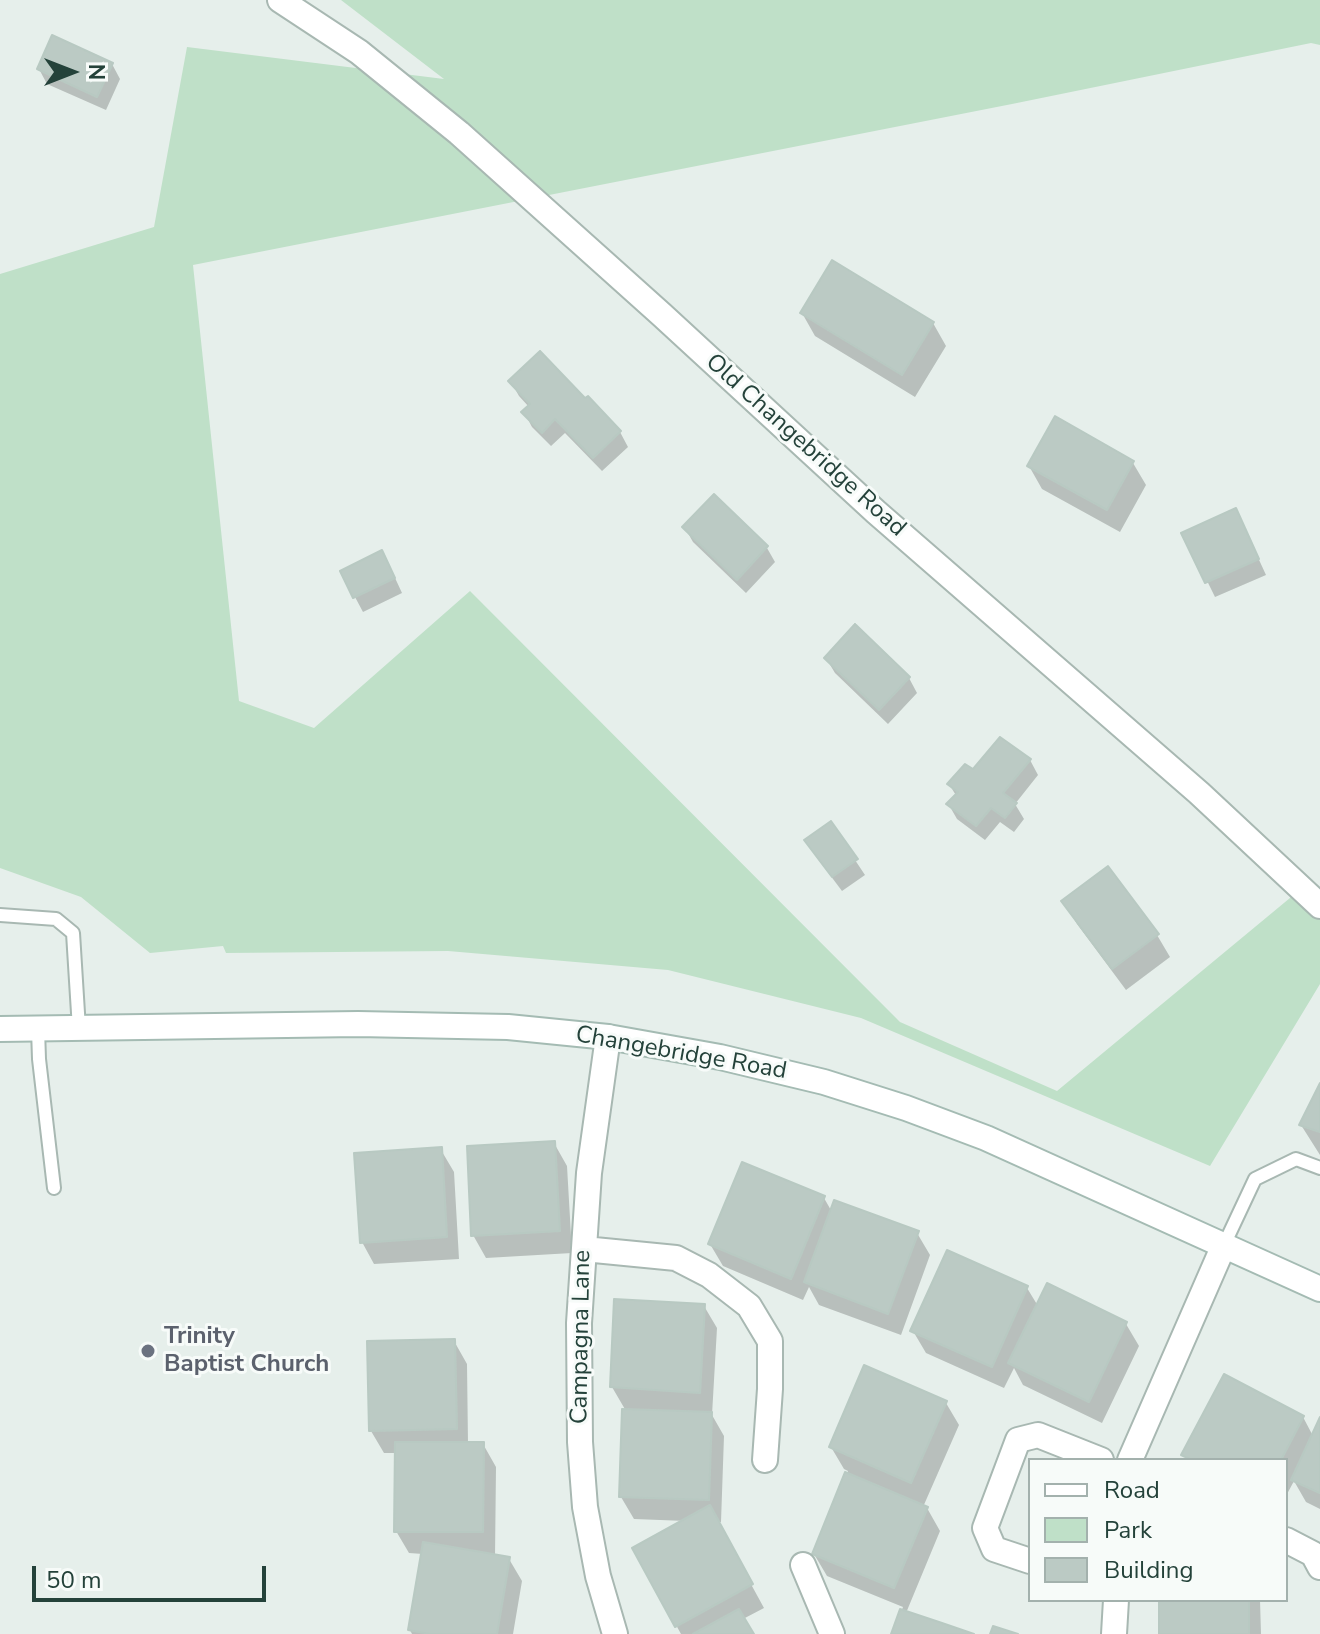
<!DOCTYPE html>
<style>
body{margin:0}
#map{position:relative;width:1320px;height:1634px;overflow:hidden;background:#e6efeb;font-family:"Nunito Sans",sans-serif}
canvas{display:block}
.legend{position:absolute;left:1028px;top:1458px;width:260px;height:144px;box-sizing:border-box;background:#f7fbf9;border:2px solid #a3b1ad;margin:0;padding:10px 14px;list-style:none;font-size:24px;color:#24423a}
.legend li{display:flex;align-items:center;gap:16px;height:40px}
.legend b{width:40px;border:2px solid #a3b1ad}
.north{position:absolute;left:32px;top:32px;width:80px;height:80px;-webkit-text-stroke:6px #f7fbf9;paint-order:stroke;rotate:90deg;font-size:22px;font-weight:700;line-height:32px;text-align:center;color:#24423a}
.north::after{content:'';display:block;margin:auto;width:28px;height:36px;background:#24423a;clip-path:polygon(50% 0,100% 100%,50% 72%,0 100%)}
.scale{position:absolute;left:32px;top:1566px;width:234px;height:36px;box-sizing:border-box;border:4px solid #24423a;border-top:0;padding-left:10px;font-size:24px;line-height:28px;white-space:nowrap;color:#24423a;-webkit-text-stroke:6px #f7fbf9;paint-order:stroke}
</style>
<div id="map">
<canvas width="1320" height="1634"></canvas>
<ul class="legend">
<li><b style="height:10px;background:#fff"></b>Road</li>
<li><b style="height:22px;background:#bfe0c8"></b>Park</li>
<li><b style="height:22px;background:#bbcac4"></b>Building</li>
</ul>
<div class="north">N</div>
<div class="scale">50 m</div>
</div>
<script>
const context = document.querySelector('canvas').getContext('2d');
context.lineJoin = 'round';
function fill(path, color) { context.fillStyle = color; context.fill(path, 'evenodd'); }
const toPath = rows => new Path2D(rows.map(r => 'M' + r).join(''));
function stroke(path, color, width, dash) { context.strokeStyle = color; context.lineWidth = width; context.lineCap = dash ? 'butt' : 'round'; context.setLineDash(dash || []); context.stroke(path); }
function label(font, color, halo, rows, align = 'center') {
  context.font = font + ' "Nunito Sans",sans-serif'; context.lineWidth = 6; context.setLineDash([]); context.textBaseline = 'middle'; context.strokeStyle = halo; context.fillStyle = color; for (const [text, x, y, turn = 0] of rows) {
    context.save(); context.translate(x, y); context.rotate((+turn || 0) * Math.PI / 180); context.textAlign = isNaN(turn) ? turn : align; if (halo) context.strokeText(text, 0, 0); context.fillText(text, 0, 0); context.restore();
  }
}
fill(toPath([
 [341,0,1320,0,1320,45,1311,43,1012,104,193,265,239,701,314,728,470,591,900,1022,1057,1091,1296,893,1320,913,1320,984,1210,1166,861,1018,668,970,448,951,226,953,223,946,150,953,81,897,0,868,0,274,154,227,187,47,444,79]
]), '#bfe0c8');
fill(toPath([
 [112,64,120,79,106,110,47,84,39,69],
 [802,313,933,323,946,346,915,397,815,336],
 [511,382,620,432,628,447,602,471,565,433,551,446,532,427,524,412,529,407,519,396],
 [1133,463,1146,485,1120,532,1042,489,1029,466],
 [714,497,767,548,775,562,746,593,693,542,685,528],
 [1243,525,1266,575,1215,597,1184,534],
 [390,567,402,593,363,612,355,597],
 [826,658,909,678,917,693,888,724,835,673],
 [1030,760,1038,775,1015,804,1024,819,1014,832,1000,822,985,840,957,819,949,805,957,797,949,784],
 [831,824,865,875,842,891,815,855,806,840],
 [1064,902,1157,935,1170,957,1126,990,1077,924],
 [1320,1088,1320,1155,1301,1125],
 [554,1143,567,1166,572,1253,486,1258,473,1235],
 [441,1150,454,1172,459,1259,374,1264,362,1242],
 [824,1198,832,1212,917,1233,930,1255,901,1335,819,1305,809,1287,803,1300,723,1266,710,1244],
 [1027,1288,1038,1306,1126,1324,1139,1346,1102,1423,1023,1385,1014,1368,1004,1388,926,1353,913,1331],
 [704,1306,717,1328,712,1415,724,1436,721,1522,717,1522,764,1608,743,1619,752,1634,681,1634,634,1549,686,1521,634,1519,621,1497,626,1411,612,1387],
 [454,1341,467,1364,468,1444,483,1444,496,1467,495,1557,509,1559,522,1581,513,1634,412,1634,410,1630,423,1554,409,1553,396,1531,397,1453,384,1453,371,1431],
 [946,1403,959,1425,923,1507,927,1508,940,1531,906,1613,967,1634,893,1634,903,1607,827,1576,814,1554,848,1471,844,1469,831,1447],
 [1303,1417,1313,1436,1320,1422,1320,1509,1306,1502,1294,1481,1286,1496,1286,1460,1187,1460,1184,1455],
 [1161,1600,1260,1600,1261,1634,1161,1634]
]), '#0003');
const building = toPath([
 [52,35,113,63,97,97,37,69,52,35],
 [832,260,934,322,902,375,800,313,832,260],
 [540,351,585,398,588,396,621,431,593,458,555,419,542,433,521,412,530,404,508,381,540,351],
 [1055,416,1134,461,1107,510,1027,466,1055,416],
 [714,494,768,546,737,580,682,527,714,494],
 [1236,508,1259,559,1205,583,1181,533,1236,508],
 [382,550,395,578,353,598,340,571,382,550],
 [855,624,910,677,879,710,824,658,855,624],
 [1000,737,1031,759,1003,793,1017,803,1005,818,991,808,976,826,946,804,958,792,947,784,965,764,973,769,1000,737],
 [831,821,858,859,832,877,804,840,831,821],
 [1108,866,1159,934,1112,969,1061,901,1108,866],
 [1320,1083,1320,1132,1299,1125,1320,1083],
 [555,1141,560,1231,471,1236,467,1146,555,1141],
 [442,1147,447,1237,360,1243,354,1153,442,1147],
 [742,1162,825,1196,791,1279,708,1244,742,1162],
 [834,1200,919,1231,888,1314,804,1282,834,1200],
 [947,1250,1028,1286,992,1367,910,1331,947,1250],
 [1047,1283,1127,1322,1089,1402,1008,1363,1047,1283],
 [614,1299,705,1304,700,1393,610,1387,614,1299],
 [455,1339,457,1429,369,1431,367,1341,455,1339],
 [864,1365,947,1401,911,1483,829,1447,864,1365],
 [1224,1374,1304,1416,1281,1460,1192,1460,1181,1455,1224,1374],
 [622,1409,712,1412,709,1500,619,1497,622,1409],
 [1320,1417,1320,1493,1291,1480,1320,1417],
 [395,1442,484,1442,483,1532,394,1532,395,1442],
 [845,1472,928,1507,894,1588,812,1554,845,1472],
 [710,1505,753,1584,675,1627,632,1548,710,1505],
 [423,1542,510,1557,497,1634,430,1634,408,1630,423,1542],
 [1159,1600,1249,1600,1249,1634,1159,1634,1159,1600],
 [739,1609,754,1634,693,1634,739,1609],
 [900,1609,942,1623,974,1634,891,1634,900,1609],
 [993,1626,1018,1634,990,1634,993,1626]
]);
fill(building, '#bbcac4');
stroke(building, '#b8c9c2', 2);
const lane = toPath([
 [0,915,56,919,73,933,79,1029],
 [38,1029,39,1059,54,1188],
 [1224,1245,1255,1179,1296,1159,1320,1168]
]);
const street = toPath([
 [280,0,359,52,459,133,662,315,876,512,1199,793,1320,906],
 [608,1037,589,1173,579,1323,580,1442,585,1507,598,1576,615,1634],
 [584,1249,676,1258,709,1275,749,1306,770,1341,770,1389,765,1460],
 [1130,1460,1224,1245],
 [1286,1540,1313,1554,1320,1567],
 [1030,1561,994,1549,985,1528,1018,1440,1038,1435,1101,1460],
 [803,1565,832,1634],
 [1114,1634,1116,1600]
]);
const secondary = toPath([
 [0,1029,358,1024,508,1027,608,1037,720,1057,824,1082,906,1108,986,1138,1320,1289]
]);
stroke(lane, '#a8b8b2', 16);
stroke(street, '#a8b8b2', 28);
stroke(secondary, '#a4bbb3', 28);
stroke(lane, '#fff', 12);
stroke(street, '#fff', 24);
stroke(secondary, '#fff', 24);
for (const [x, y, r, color] of [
 [148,1351,8,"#6b7280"]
]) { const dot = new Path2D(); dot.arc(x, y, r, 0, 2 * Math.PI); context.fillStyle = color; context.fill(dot); stroke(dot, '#f7fbf9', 3); }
label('24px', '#24423a', '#f7fbf9', [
 ["Old Changebridge Road",805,446,42],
 ["Changebridge Road",681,1054,10],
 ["Campagna Lane",582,1337,-89]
]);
label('bold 24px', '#5b616d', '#f7fbf9', [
 ["Trinity",164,1337],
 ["Baptist Church",164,1365]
], 'left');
</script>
